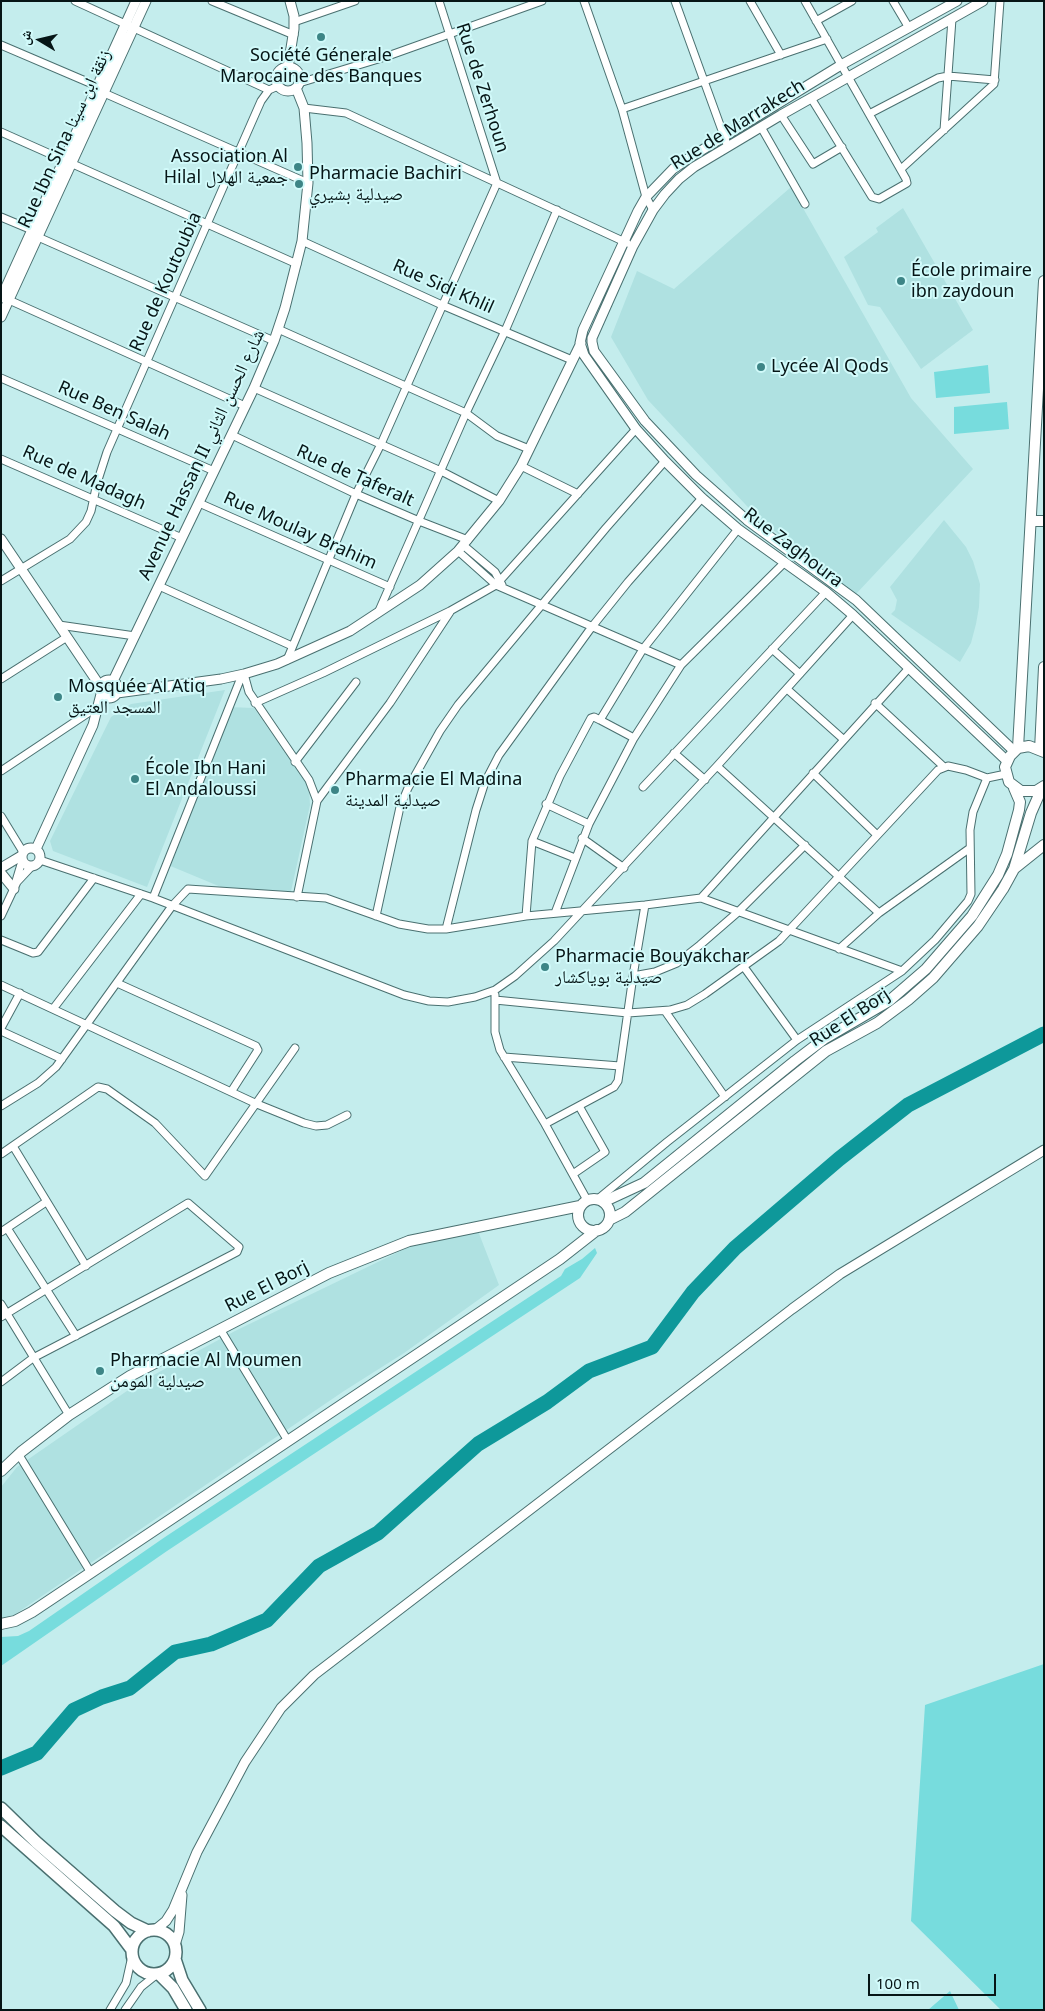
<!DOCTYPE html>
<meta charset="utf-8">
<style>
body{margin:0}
#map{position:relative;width:1045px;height:2011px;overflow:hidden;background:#c4eded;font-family:"Noto Sans","Noto Naskh Arabic",sans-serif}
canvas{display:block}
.frame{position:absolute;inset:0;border:2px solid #061516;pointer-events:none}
.north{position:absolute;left:15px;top:15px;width:50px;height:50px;-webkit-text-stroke:4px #d1fafa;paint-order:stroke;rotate:279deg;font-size:14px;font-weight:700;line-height:20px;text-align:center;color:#061516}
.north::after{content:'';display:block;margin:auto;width:18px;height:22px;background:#061516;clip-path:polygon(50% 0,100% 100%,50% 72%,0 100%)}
.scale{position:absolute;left:868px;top:1974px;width:128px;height:22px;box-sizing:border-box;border:2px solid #061516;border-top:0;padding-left:6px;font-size:15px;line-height:18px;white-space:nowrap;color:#061516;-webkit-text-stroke:4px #d1fafa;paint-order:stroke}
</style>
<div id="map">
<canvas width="1045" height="2011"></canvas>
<div class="frame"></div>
<div class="north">ش</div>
<div class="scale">100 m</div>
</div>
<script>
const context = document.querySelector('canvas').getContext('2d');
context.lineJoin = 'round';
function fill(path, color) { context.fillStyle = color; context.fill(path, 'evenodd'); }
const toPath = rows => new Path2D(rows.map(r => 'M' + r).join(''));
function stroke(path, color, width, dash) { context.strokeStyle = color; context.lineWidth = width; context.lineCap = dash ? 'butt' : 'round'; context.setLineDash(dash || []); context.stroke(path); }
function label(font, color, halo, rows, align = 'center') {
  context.font = font + ' "Noto Sans","Noto Naskh Arabic",sans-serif'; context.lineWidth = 4; context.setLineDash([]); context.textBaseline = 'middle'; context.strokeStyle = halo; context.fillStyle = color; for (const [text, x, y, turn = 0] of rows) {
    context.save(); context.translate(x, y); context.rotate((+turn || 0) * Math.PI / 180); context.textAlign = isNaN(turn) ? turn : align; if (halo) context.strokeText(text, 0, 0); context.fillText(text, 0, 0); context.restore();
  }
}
fill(toPath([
 [791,187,911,398,973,469,856,594,759,519,648,400,611,337,637,271,674,289],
 [903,208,973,330,921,369,880,307,868,305,844,257,878,232,876,228],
 [944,520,966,547,973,561,980,584,979,607,976,624,971,643,960,662,891,614,895,610,897,600,890,587],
 [225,690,147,887,53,851,50,841,111,717,131,704],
 [228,707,254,708,309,787,310,805,290,896,233,892,168,865],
 [478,1231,499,1285,404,1353,344,1391,14,1615,1,1619,1,1487,17,1467,137,1384,235,1331,411,1246]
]), '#afe1e1');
fill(toPath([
 [988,365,990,393,936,398,934,372],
 [1007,402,1009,429,954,434,954,407],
 [595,1248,597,1253,580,1278,167,1551,1,1666,1,1637,18,1636,29,1631,165,1537,561,1276,565,1269,582,1259],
 [1044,1664,1044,2010,1001,2010,911,1921,925,1705],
 [950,1991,959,2010,928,2010]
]), '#77dcdd');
stroke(toPath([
 [1,1768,37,1753,74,1710,102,1697,130,1688,175,1652,211,1644,267,1620,319,1566,378,1533,478,1444,547,1402,589,1371,652,1347,693,1292,735,1248,839,1159,908,1105,1044,1034]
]), '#0e989a', 15);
const minor = toPath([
 [75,1,269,90],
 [212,1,294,35],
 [584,1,622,109,646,197,653,210],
 [675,1,728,147],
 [750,1,781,55],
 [805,1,906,179,907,183,879,199,872,197,811,98],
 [893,1,909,28],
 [816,21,852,1],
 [294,22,355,1],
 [1,45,97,86],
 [299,83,385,57,542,1],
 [104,93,308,183],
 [304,108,346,113,627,243],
 [622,109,827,39],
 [869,114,938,78,948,76,995,80],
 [781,115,813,164,842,147],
 [761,127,805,204],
 [944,130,952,19],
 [1,132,297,264],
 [901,169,994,84,1000,1],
 [1,217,32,230],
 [38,237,274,341],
 [302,241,442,305,572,360],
 [9,300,245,406],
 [278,329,466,413,497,436,529,449],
 [1,378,214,471],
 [254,388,441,471,499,501],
 [232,435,356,494,419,521,468,540],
 [1,459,182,538],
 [521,466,578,494],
 [199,503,390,587],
 [463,545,495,572,502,585],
 [458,551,496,585,681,665],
 [1,581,70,539,86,522,91,511,97,483,107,452,261,101,269,90,278,86],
 [159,586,292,646],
 [378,613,466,413,505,331,557,210],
 [59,625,135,636],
 [772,649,800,674],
 [287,660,356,494,381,444,497,183,439,1],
 [244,674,249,692,309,780,317,801],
 [1,679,67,637],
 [787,689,843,739],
 [255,703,323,673,450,611,496,585,636,429],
 [875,703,944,767],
 [600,720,643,649,738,529],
 [674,753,705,780],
 [295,762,356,682],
 [717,766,879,913],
 [1,771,97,707],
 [813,773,877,835],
 [643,787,826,592],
 [546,804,589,824],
 [1,816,23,852],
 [582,838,624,868],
 [532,841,575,858],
 [40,860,153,898,404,995,429,1001,448,1002,475,997,495,990,515,976,554,941,717,766,853,615],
 [16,881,22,861],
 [297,897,317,801,390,703,450,612],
 [153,898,242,675],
 [701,898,909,668],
 [555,913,589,824,634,738,681,665,785,562],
 [1,916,17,882,32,866],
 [376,916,400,807,408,788,440,731,458,705,606,528,665,461],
 [526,916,532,841,560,776,591,718,594,717,600,720,634,738],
 [446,929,476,810,485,782,499,755,591,628,628,582,702,498],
 [1,940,33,953,38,952,94,878],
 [839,949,879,913,970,848],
 [744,967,797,1040],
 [633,976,655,972,677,963,700,945,738,912,805,845],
 [117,983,256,1046,258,1050,231,1092],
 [1,985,257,1104,304,1123,316,1126,327,1125,347,1115],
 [495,995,495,1032,500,1050,545,1124,587,1200],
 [495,1000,628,1013,670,1010,687,1005,705,994,779,941,938,770,948,766,966,770,987,778,1006,774],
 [53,1009,141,894],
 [665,1011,725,1097],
 [1,1028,20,993],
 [1,1031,62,1059],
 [504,1057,620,1066],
 [1,1106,38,1083,56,1067,172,906,188,889,326,898,399,924,428,929,446,929,526,916,645,905,701,898,902,971],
 [545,1124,614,1087,618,1081,633,976,645,905],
 [13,1146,86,1266],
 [1,1154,98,1087,107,1089,155,1123,205,1176,295,1048],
 [573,1174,605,1152,579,1106],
 [598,1199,667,1142,797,1040,902,971,935,940,968,901,971,894,970,830,973,812,987,778],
 [7,1228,76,1336],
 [1,1232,46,1202],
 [1,1304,69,1415],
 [1,1317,188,1203,239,1247,237,1252,33,1358,1,1382],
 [220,1329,288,1441],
 [19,1455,91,1573],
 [110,2010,126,1983,132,1956],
 [125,2010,141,1987,156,1975]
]);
const tertiary = toPath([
 [957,1,841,65,689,158,673,169,646,197,638,211,583,330,580,343,584,355,636,429,665,461,702,498,738,529,826,592,853,615,1007,761],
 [983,1,781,115,694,167,679,179,665,194,653,210,633,246,592,338,592,342,594,351,645,421,696,475,747,520,856,600,1014,751],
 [288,67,294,29,294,16,290,1],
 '276 79a12 12 0 1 1 24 0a12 12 0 1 1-24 0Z',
 [1,298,136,1],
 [1,317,146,1],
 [1,539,100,686],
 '100 689a9 9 0 1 1 18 0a9 9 0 1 1-18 0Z',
 [113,681,254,388,274,341,285,308,302,241,308,183,307,143,304,108,296,88],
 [117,693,221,679,244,674,277,664,350,631,420,585,458,551,499,501,521,466,581,343],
 '22 857a9 9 0 1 1 18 0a9 9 0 1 1-18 0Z',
 [36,849,93,725,101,694],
 [1,868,21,856],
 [1,873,14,889],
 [155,1930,166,1921,173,1910,197,1852,245,1762,281,1708,314,1675,792,1309,840,1274,1044,1150],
 [175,1945,179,1932,182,1895]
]);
const secondary = toPath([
 [1031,521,1044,521],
 [1018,748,1044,281],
 [1040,750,1044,667],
 [1044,786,1036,791,1021,791,1009,782,1005,767,1010,756,1018,748,1029,746,1044,752],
 [1015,868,1044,845],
 '578 1215a16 16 0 1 1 32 0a16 16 0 1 1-32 0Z',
 [603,1202,644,1183,795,1061,824,1039,889,1001,926,969,972,916,998,875,1007,854,1019,810,1020,802,1014,788],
 [609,1220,625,1212,826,1051,877,1023,908,1000,933,978,978,926,1003,889,1014,869,1031,813,1042,788],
 [1,1471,21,1452,69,1415,130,1376,329,1273,409,1241,580,1206],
 [1,1624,15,1621,32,1612,560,1259,597,1230]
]);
const trunk = toPath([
 [1,1808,36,1842,115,1911,131,1923,148,1931],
 [1,1826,114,1926,132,1950],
 '132 1952a22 22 0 1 1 44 0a22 22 0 1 1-44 0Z',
 [175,1959,182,1980,200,2010],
 [159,1974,173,1988,186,2010]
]);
stroke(minor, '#4a7070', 9);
stroke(tertiary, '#4a7070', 11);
stroke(secondary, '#4a7070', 12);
stroke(trunk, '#4a7070', 14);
stroke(minor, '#fff', 7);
stroke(tertiary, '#fff', 9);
stroke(secondary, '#fff', 10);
stroke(trunk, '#fff', 11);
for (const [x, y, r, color] of [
 [321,37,5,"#3d8586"],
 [298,167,5,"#3d8586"],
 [299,184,5,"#3d8586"],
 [901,281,5,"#3d8586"],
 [761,367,5,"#3d8586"],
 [58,697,5,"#3d8586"],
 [135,779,5,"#3d8586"],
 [335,790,5,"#3d8586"],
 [545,967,5,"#3d8586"],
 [100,1371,5,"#3d8586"]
]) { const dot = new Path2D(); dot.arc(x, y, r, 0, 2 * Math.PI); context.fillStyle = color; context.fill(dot); stroke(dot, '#d1fafa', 2); }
label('18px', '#061516', '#d1fafa', [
 ["Société Génerale",321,56,"center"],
 ["Marocaine des Banques",321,77,"center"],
 ["Association Al",288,157,"right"],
 ["Hilal جمعية الهلال",288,178,"right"],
 ["Pharmacie Bachiri",309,174],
 ["صيدلية بشيري",309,195],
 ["École primaire",911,271],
 ["ibn zaydoun",911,292],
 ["Lycée Al Qods",771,367],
 ["Mosquée Al Atiq",68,687],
 ["المسجد العتيق",68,708],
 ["École Ibn Hani",145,769],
 ["El Andaloussi",145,790],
 ["Pharmacie El Madina",345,780],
 ["صيدلية المدينة",345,801],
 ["Pharmacie Bouyakchar",555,957],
 ["صيدلية بوياكشار",555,978],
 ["Pharmacie Al Moumen",110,1361],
 ["صيدلية المومن",110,1382]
], 'left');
label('18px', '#061516', '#d1fafa', [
 ["Rue de Zerhoun",482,88,72],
 ["Rue de Marrakech",738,125,-32],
 ["Rue Ibn Sina زنقة ابن سينا",65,139,-65],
 ["Rue de Koutoubia",166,282,-66],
 ["Rue Sidi Khlil",443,287,24],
 ["Rue Ben Salah",114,411,24],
 ["Avenue Hassan II شارع الحسن الثاني",202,455,-65],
 ["Rue de Taferalt",355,476,24],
 ["Rue de Madagh",84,478,24],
 ["Rue Moulay Brahim",300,531,24],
 ["Rue Zaghoura",793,548,37],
 ["Rue El Borj",850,1018,-33],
 ["Rue El Borj",267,1287,-27]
]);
</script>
